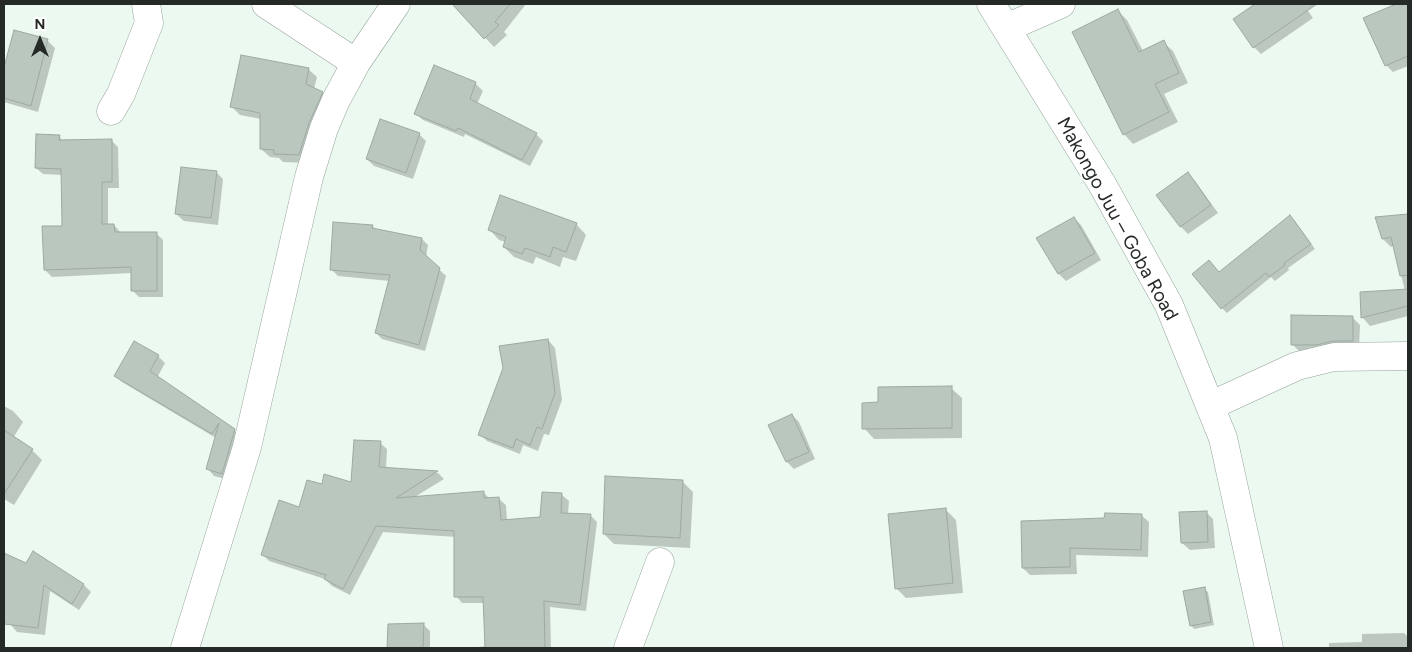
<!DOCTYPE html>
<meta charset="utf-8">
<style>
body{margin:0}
#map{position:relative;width:1412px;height:652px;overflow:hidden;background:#ecf9f0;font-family:Figtree,sans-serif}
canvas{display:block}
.frame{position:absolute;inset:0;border:5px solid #252a26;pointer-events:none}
.north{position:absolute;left:15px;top:15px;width:50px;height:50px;-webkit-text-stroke:4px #fff;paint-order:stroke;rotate:0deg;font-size:14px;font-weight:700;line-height:20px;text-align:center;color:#252a26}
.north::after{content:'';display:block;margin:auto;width:18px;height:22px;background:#252a26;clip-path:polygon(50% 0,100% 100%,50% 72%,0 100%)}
</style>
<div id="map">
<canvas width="1412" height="652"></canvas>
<div class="frame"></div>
<div class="north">N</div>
</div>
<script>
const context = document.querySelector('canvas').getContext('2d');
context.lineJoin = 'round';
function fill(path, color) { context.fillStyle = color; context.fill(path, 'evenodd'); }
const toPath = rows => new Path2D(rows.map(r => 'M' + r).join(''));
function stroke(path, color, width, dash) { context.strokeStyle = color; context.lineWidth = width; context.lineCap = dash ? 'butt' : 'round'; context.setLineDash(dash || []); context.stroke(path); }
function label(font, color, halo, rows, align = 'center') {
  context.font = font + ' Figtree,sans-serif'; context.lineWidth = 4; context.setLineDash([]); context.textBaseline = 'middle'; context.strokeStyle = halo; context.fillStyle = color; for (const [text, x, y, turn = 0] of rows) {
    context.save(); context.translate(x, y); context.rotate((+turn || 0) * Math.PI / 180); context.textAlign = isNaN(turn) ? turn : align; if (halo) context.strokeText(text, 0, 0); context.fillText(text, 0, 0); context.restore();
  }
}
fill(toPath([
 [466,4,526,4,504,32,507,35,494,47,459,10],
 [1257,4,1303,4,1313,18,1261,54,1254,47,1234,19],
 [1399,4,1408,4,1408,66,1393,72,1386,65,1365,18],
 [1118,11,1127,20,1143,51,1163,42,1173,51,1188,83,1164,94,1178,122,1133,144,1124,134],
 [15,32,48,41,55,48,38,112,4,102,4,72],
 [435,67,476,84,483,91,477,104,536,134,543,141,530,166,465,134,464,137,423,120,415,113],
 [308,69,317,77,314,89,322,93,331,101,308,163,283,162,279,158,270,157,261,149,261,119,240,115,231,106],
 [419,134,426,141,413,179,374,166,367,159],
 [59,136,63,141,111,140,118,147,119,188,108,188,108,225,114,225,121,233,156,233,163,240,163,297,139,297,132,290,132,273,52,277,45,270,63,227,63,175,43,174,36,168],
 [216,172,223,179,218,225,184,221,176,214],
 [1188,174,1195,181,1218,213,1188,234,1181,227,1158,195],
 [1408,215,1408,316,1370,326,1363,318,1362,293,1405,291,1394,246,1391,247,1383,239,1376,218],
 [1290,217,1295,221,1315,249,1288,268,1289,270,1275,281,1271,277,1227,313,1222,308,1220,274],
 [1074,218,1081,225,1101,260,1066,281,1059,274],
 [576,224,586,235,576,261,563,257,560,267,536,257,533,264,514,257,504,247,506,242,499,240,489,229],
 [372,226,377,230,422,239,428,245,426,257,446,276,425,351,382,339,376,333,390,281,338,276,332,270],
 [1353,318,1360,325,1359,348,1299,351,1292,344],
 [548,340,555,348,562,400,549,435,544,434,538,451,523,445,520,454,487,441,480,434],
 [134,343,158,356,165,363,157,378,234,430,241,437,229,480,214,476,208,469,216,438,122,382,115,376],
 [951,388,962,398,962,438,874,439,864,428,879,404],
 [4,406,13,411,23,422,13,438,32,450,42,460,14,505,4,499],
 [792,415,799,422,815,459,794,469,787,462],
 [380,443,387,449,386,469,438,473,444,479,413,498,483,492,490,499,499,499,506,505,507,520,541,518,562,495,569,501,568,514,590,515,597,522,586,611,550,607,551,648,478,648,478,647,487,646,484,603,462,603,456,596,456,537,383,532,350,595,332,586,325,579,269,561,263,555,300,508,323,485,353,484],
 [682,481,693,492,690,548,614,544,604,534],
 [946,510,956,520,963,593,906,598,896,588],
 [1206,512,1213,519,1215,548,1190,550,1182,543],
 [1141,515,1149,522,1148,557,1076,555,1077,574,1030,575,1023,568,1106,520],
 [34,553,84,585,91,592,79,610,50,591,45,635,17,632,10,624,14,588,4,583,4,555,26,564],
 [1204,589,1208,592,1214,625,1194,629,1191,625],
 [423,624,430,631,430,648,388,648,389,625],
 [1404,633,1408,637,1408,648,1329,648,1329,643,1362,642,1362,634]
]), '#0003');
const building = toPath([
 [452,4,510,4,495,22,499,25,484,39,452,4],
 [1255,4,1317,4,1253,48,1233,19,1255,4],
 [1396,4,1408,4,1408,56,1385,66,1363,18,1396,4],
 [1118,9,1139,52,1164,40,1179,73,1155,84,1169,112,1123,135,1072,32,1118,9],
 [14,30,48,39,31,106,4,98,4,67,14,30],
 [241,55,309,68,306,84,323,92,309,123,299,155,274,154,274,150,260,149,260,113,230,107,241,55],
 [434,65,476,82,470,99,537,133,522,160,458,128,456,131,414,114,434,65],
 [380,119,420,133,406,173,366,159,380,119],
 [36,134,60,135,59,140,112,139,112,182,102,182,102,224,114,224,115,232,157,232,157,291,131,291,131,267,44,270,42,226,62,226,61,169,35,168,36,134],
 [181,167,217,171,211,218,175,214,181,167],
 [1188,172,1211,205,1180,227,1156,195,1188,172],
 [500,195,577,223,566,252,553,247,550,257,525,248,522,254,503,247,506,237,488,230,500,195],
 [1408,214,1408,275,1400,276,1391,237,1382,239,1375,217,1408,214],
 [1290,215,1311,244,1284,263,1285,265,1269,277,1266,273,1221,309,1192,274,1209,260,1219,272,1290,215],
 [1074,217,1095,253,1058,274,1036,238,1074,217],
 [333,222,373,225,372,228,422,238,420,250,440,268,419,345,375,333,390,275,330,270,333,222],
 [1408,289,1408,306,1361,318,1360,292,1408,289],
 [1291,315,1353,316,1353,341,1334,341,1316,345,1291,345,1291,315],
 [548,339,555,393,542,429,537,427,530,445,516,439,513,448,478,435,503,368,499,346,548,339],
 [134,341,159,355,150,371,235,429,222,474,206,469,219,423,212,434,114,376,134,341],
 [952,386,952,428,862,429,862,403,878,402,878,387,952,386],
 [792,414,809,452,786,462,768,425,792,414],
 [4,430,33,449,4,494,4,430],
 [354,440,381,441,379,467,438,471,396,498,484,491,484,498,499,497,501,520,540,517,542,492,562,493,561,513,591,514,580,605,544,601,545,648,485,648,483,597,454,597,454,531,376,526,343,589,324,579,326,575,261,555,279,500,299,507,307,480,322,484,324,474,351,482,354,440],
 [605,476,683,480,680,538,603,534,605,476],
 [946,508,953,583,895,589,888,514,946,508],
 [1207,511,1208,542,1181,543,1179,512,1207,511],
 [1105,513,1142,514,1141,550,1070,548,1070,567,1022,568,1021,521,1104,518,1105,513],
 [33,551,84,584,72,604,44,585,38,628,4,624,4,553,26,563,33,551],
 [1205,587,1211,622,1190,626,1183,591,1205,587],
 [424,623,423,648,387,648,388,624,424,623]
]);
fill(building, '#bac7be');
stroke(building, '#9da9a0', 1);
const minor = toPath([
 [266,4,356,63],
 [991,4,1102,184,1169,305,1223,438,1269,648],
 [1006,28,1061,4],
 [111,111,121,94,149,23,146,4],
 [1210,406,1297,366,1334,357,1408,356],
 [185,648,247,447,309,177,324,128,336,100,356,63,396,4],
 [628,648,660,562]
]);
stroke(minor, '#96a39a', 29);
stroke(minor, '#fff', 28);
label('19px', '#252a26', '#fff', [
 ["Makongo Juu – Goba Road",1117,219,61]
]);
</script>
